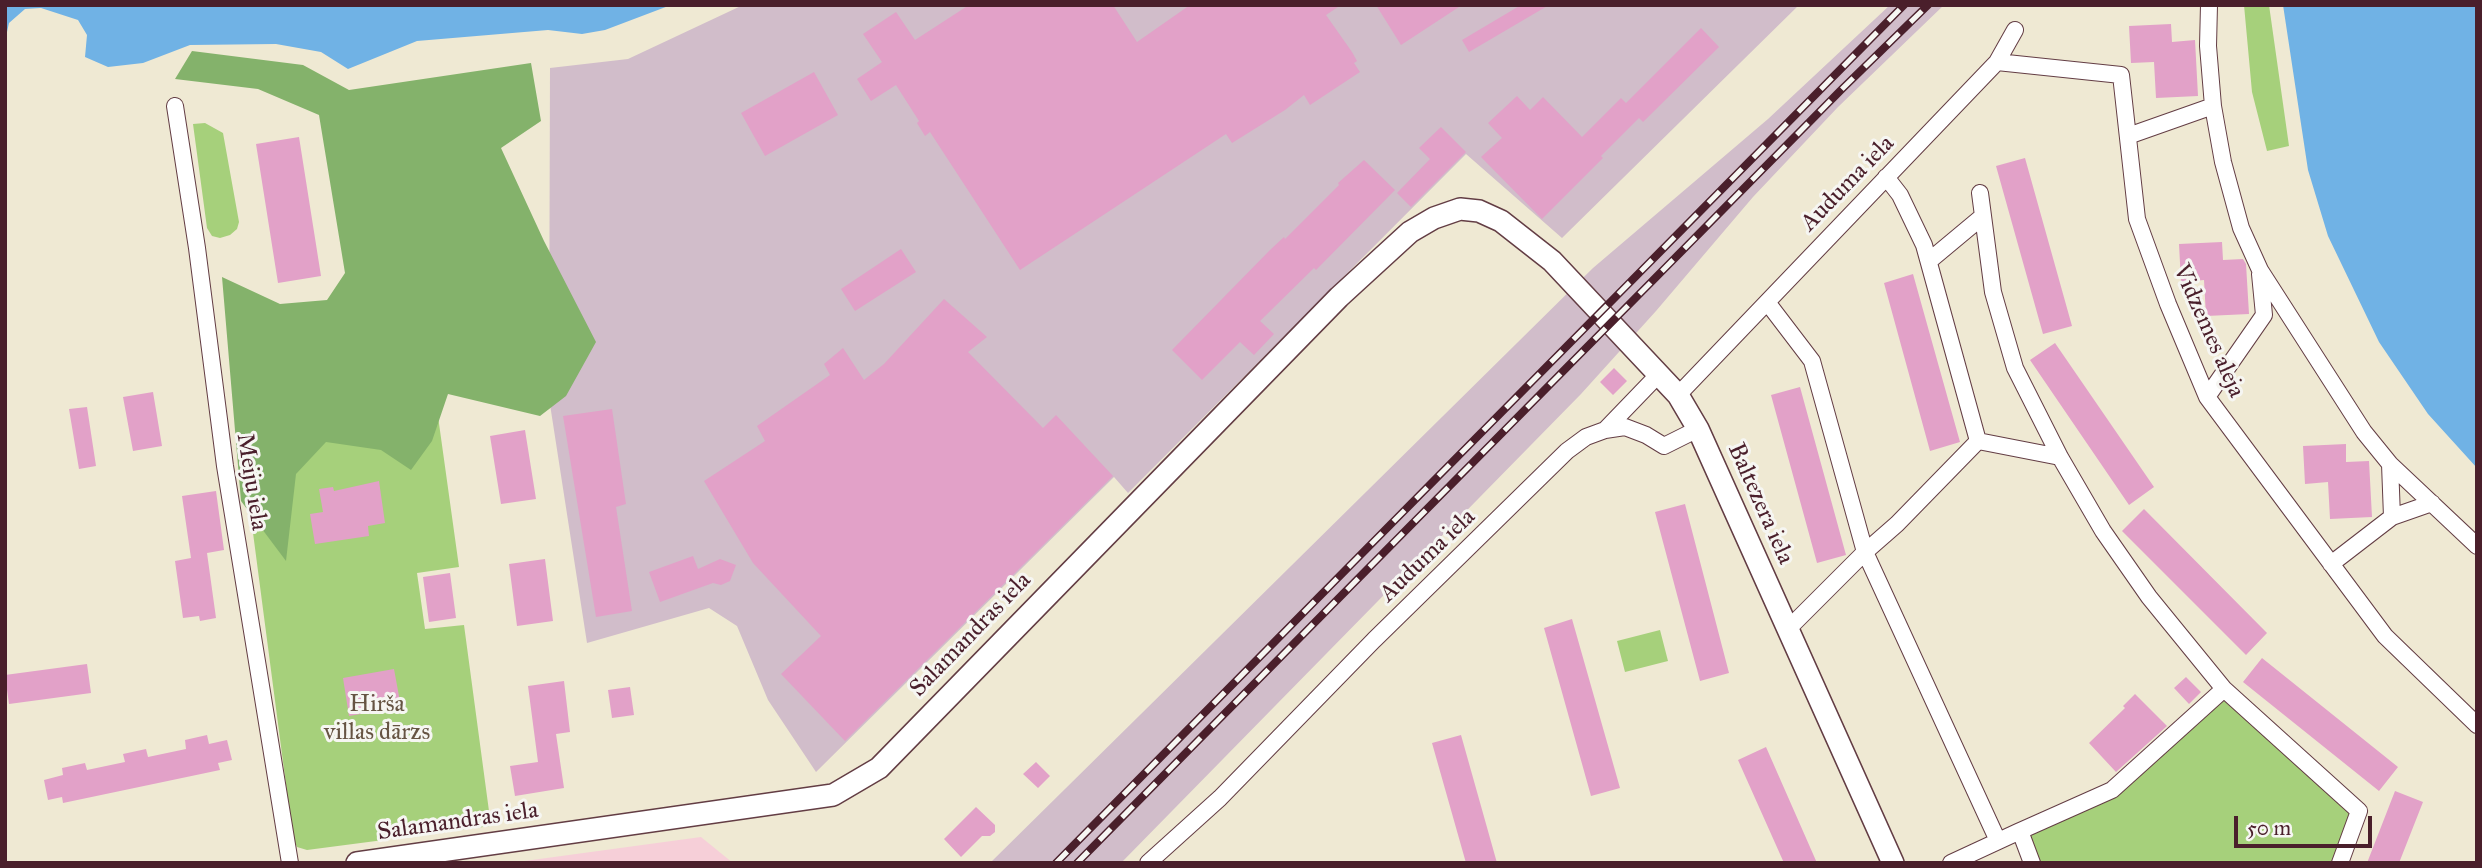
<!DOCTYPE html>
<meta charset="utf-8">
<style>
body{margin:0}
#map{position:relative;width:2482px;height:868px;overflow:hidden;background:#efe9d3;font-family:"IM FELL Great Primer",serif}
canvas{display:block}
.frame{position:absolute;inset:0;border:7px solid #4a1f2b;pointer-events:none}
.scale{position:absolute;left:2234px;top:816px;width:138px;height:32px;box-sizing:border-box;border:4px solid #4a1f2b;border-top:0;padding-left:9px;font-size:21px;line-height:24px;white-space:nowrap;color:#4a1f2b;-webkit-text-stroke:5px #f6f6f2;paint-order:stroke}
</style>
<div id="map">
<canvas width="2482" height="868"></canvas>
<div class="frame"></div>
<div class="scale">50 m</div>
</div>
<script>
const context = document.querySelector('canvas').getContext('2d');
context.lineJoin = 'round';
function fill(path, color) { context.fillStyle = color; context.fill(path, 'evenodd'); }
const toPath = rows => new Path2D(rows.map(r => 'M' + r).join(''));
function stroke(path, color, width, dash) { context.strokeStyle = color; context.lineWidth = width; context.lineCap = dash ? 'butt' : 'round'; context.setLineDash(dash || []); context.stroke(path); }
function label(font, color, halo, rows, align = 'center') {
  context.font = font + ' "IM FELL Great Primer",serif'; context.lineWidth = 6; context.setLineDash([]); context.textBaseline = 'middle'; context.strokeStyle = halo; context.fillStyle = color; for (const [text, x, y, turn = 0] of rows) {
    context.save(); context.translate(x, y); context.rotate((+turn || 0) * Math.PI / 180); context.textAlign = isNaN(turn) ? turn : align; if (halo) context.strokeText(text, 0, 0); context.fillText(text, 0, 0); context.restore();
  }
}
fill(toPath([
 [701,837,733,863,510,863]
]), '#f6cfd8');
fill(toPath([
 [743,5,1799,5,1562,238,1466,154,1128,493,1114,477,816,772,768,700,737,626,709,608,587,643,549,398,550,68,628,59],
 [1890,5,1944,5,1838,107,1753,197,1656,311,1581,394,1121,863,990,863,1593,268,1768,119]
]), '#d1bdca');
fill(toPath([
 [2244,5,2269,5,2289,146,2267,151,2252,92],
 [205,123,223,133,239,222,237,229,230,235,220,238,212,236,207,228,193,124],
 [436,402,459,567,417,573,425,629,464,625,491,826,307,850,297,847,293,838,239,426],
 [1660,630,1668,661,1625,672,1617,641],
 [2225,696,2352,813,2333,863,2038,863,2027,835,2117,793]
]), '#a6d07b');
fill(toPath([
 [192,51,303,65,349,90,531,63,541,121,501,148,544,241,596,342,566,396,540,416,448,394,432,441,411,470,381,450,326,442,296,474,286,561,241,501,222,277,280,304,327,300,345,273,319,115,258,89,175,79]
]), '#84b26b');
fill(toPath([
 [5,5,671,5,605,30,582,34,548,30,417,41,348,69,321,52,276,44,190,45,143,63,108,67,85,57,87,35,78,20,41,8,25,9,9,23,7,32,5,32],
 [2283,5,2477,5,2477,468,2428,414,2379,342,2328,236,2308,170]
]), '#70b2e5');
fill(toPath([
 [969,5,1113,5,1137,42,1190,5,1341,5,1326,15,1352,52,1357,61,1354,63,1360,72,1310,105,1304,95,1285,110,1232,143,1226,134,1020,270,930,132,925,136,917,123,919,121,896,85,871,101,857,79,882,62,863,34,896,12,915,40],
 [1376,5,1462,5,1401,45],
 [1521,5,1549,5,1469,52,1462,40],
 [2171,24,2172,42,2195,40,2198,96,2156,98,2154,62,2131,63,2129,26],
 [1701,28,1719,47,1643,122,1639,118,1601,156,1603,158,1542,219,1481,157,1502,138,1488,123,1517,96,1530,110,1543,97,1582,137,1621,98,1626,103],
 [814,72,838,115,765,156,741,113],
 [1441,127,1466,152,1411,207,1397,193,1430,159,1419,148],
 [299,137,321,276,278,283,256,144],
 [2025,158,2072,326,2043,334,1996,166],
 [1364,160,1395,190,1316,270,1314,268,1260,321,1274,334,1254,355,1240,342,1202,380,1172,350,1270,250,1284,237,1285,239,1339,185,1338,183],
 [2222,242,2223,260,2243,259,2246,264,2249,314,2206,316,2204,280,2181,282,2179,244],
 [901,249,916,272,855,311,841,289],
 [1913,274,1960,442,1930,451,1884,283],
 [944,299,987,337,968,352,1043,428,1056,415,1113,476,845,741,781,674,821,636,753,563,704,481,765,441,757,426,830,375,824,364,843,348,864,380,884,364],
 [2055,343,2154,487,2129,505,2030,360],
 [1614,368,1627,381,1613,395,1600,382],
 [1800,387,1846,555,1817,563,1771,395],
 [153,392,162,446,133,451,123,397],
 [87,407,96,466,79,469,69,409],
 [612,409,626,504,616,507,632,611,596,617,563,416],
 [525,430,536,499,501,504,490,436],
 [2346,444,2346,462,2369,461,2372,517,2330,519,2328,482,2305,484,2303,446],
 [379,481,385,523,368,526,369,536,315,544,310,514,323,512,319,489,333,487,334,491],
 [216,491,224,550,207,553,216,618,200,621,199,616,183,618,175,561,191,558,182,496],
 [1685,504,1729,673,1700,681,1655,512],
 [2144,509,2267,633,2246,655,2122,531],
 [693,556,698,569,720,559,736,565,730,581,721,585,713,583,660,602,649,572],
 [545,559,553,621,517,626,509,564],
 [450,573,456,618,429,622,423,577],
 [1572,619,1620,788,1591,796,1544,628],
 [2262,658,2398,767,2379,791,2243,682],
 [87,664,91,693,9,704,5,675],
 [394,669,401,707,349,716,343,678],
 [2186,677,2201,692,2189,704,2174,688],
 [564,681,570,732,556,734,564,788,515,796,510,766,538,762,528,686],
 [630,687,634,715,612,718,608,690],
 [2135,694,2167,726,2116,772,2089,743,2125,708,2123,706],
 [207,735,209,744,227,740,232,760,218,763,220,770,63,803,62,797,48,800,44,780,63,775,62,768,85,763,87,770,125,762,123,754,146,749,148,757,186,749,185,740],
 [1461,735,1497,863,1466,863,1432,743],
 [1766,747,1817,863,1784,863,1738,760],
 [1036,762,1050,776,1038,788,1023,774],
 [2395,791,2423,802,2399,863,2367,863],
 [976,807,995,825,995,832,990,836,982,836,961,857,944,839]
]), '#e2a1c8');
const minor = toPath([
 [2209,5,2208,46,2213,106,2223,162,2241,228,2260,270,2364,432,2390,464,2477,546],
 [1997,62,2121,75,2137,219,2168,304,2207,397,2385,636,2477,725],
 [175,106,197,248,225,466,290,863],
 [2128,136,2213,106],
 [1886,177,1900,195,1924,245,1978,441],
 [1980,193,1993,292,2015,368,2060,457,2103,531,2149,597,2224,689,2359,811,2340,863],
 [1929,261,1983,216],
 [1767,302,1812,361,1865,552,1998,841],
 [1678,395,1997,62,2015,30],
 [2207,397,2264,315,2260,274],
 [1605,430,1658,375],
 [2390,464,2392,517],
 [2331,564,2392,517,2432,503],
 [1788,629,1865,552,1897,524,1978,441,2060,457],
 [2020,831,2112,790,2224,689],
 [1148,863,1220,798,1374,640,1567,451,1586,437,1605,430,1625,427,1646,435,1664,446,1698,429],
 [1951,863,2020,831,2032,863]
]);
const tertiary = toPath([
 [357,863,833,795,879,768,1339,297,1410,232,1434,218,1460,209,1479,211,1501,221,1552,261,1678,395,1698,429,1893,863]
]);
stroke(minor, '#633d44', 18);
stroke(tertiary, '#633d44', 24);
stroke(minor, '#fff', 16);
stroke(tertiary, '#fff', 21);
const rail = toPath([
 [1056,863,1904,5],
 [1077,863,1842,89,1928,5]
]);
stroke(rail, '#4a1f2b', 8);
stroke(rail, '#f6f6f2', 5, [16]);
label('24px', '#4a1f2b', '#f6f6f2', [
 ["Auduma iela",1848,184,-46],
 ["Vidzemes aleja",2208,331,66],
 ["Meiju iela",251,482,81],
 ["Baltezera iela",1760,504,66],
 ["Auduma iela",1428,556,-44],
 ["Salamandras iela",971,635,-46],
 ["Salamandras iela",458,822,-8]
]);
label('24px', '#665443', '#f6f6f2', [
 ["Hirša",377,705],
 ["villas dārzs",377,733]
]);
</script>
